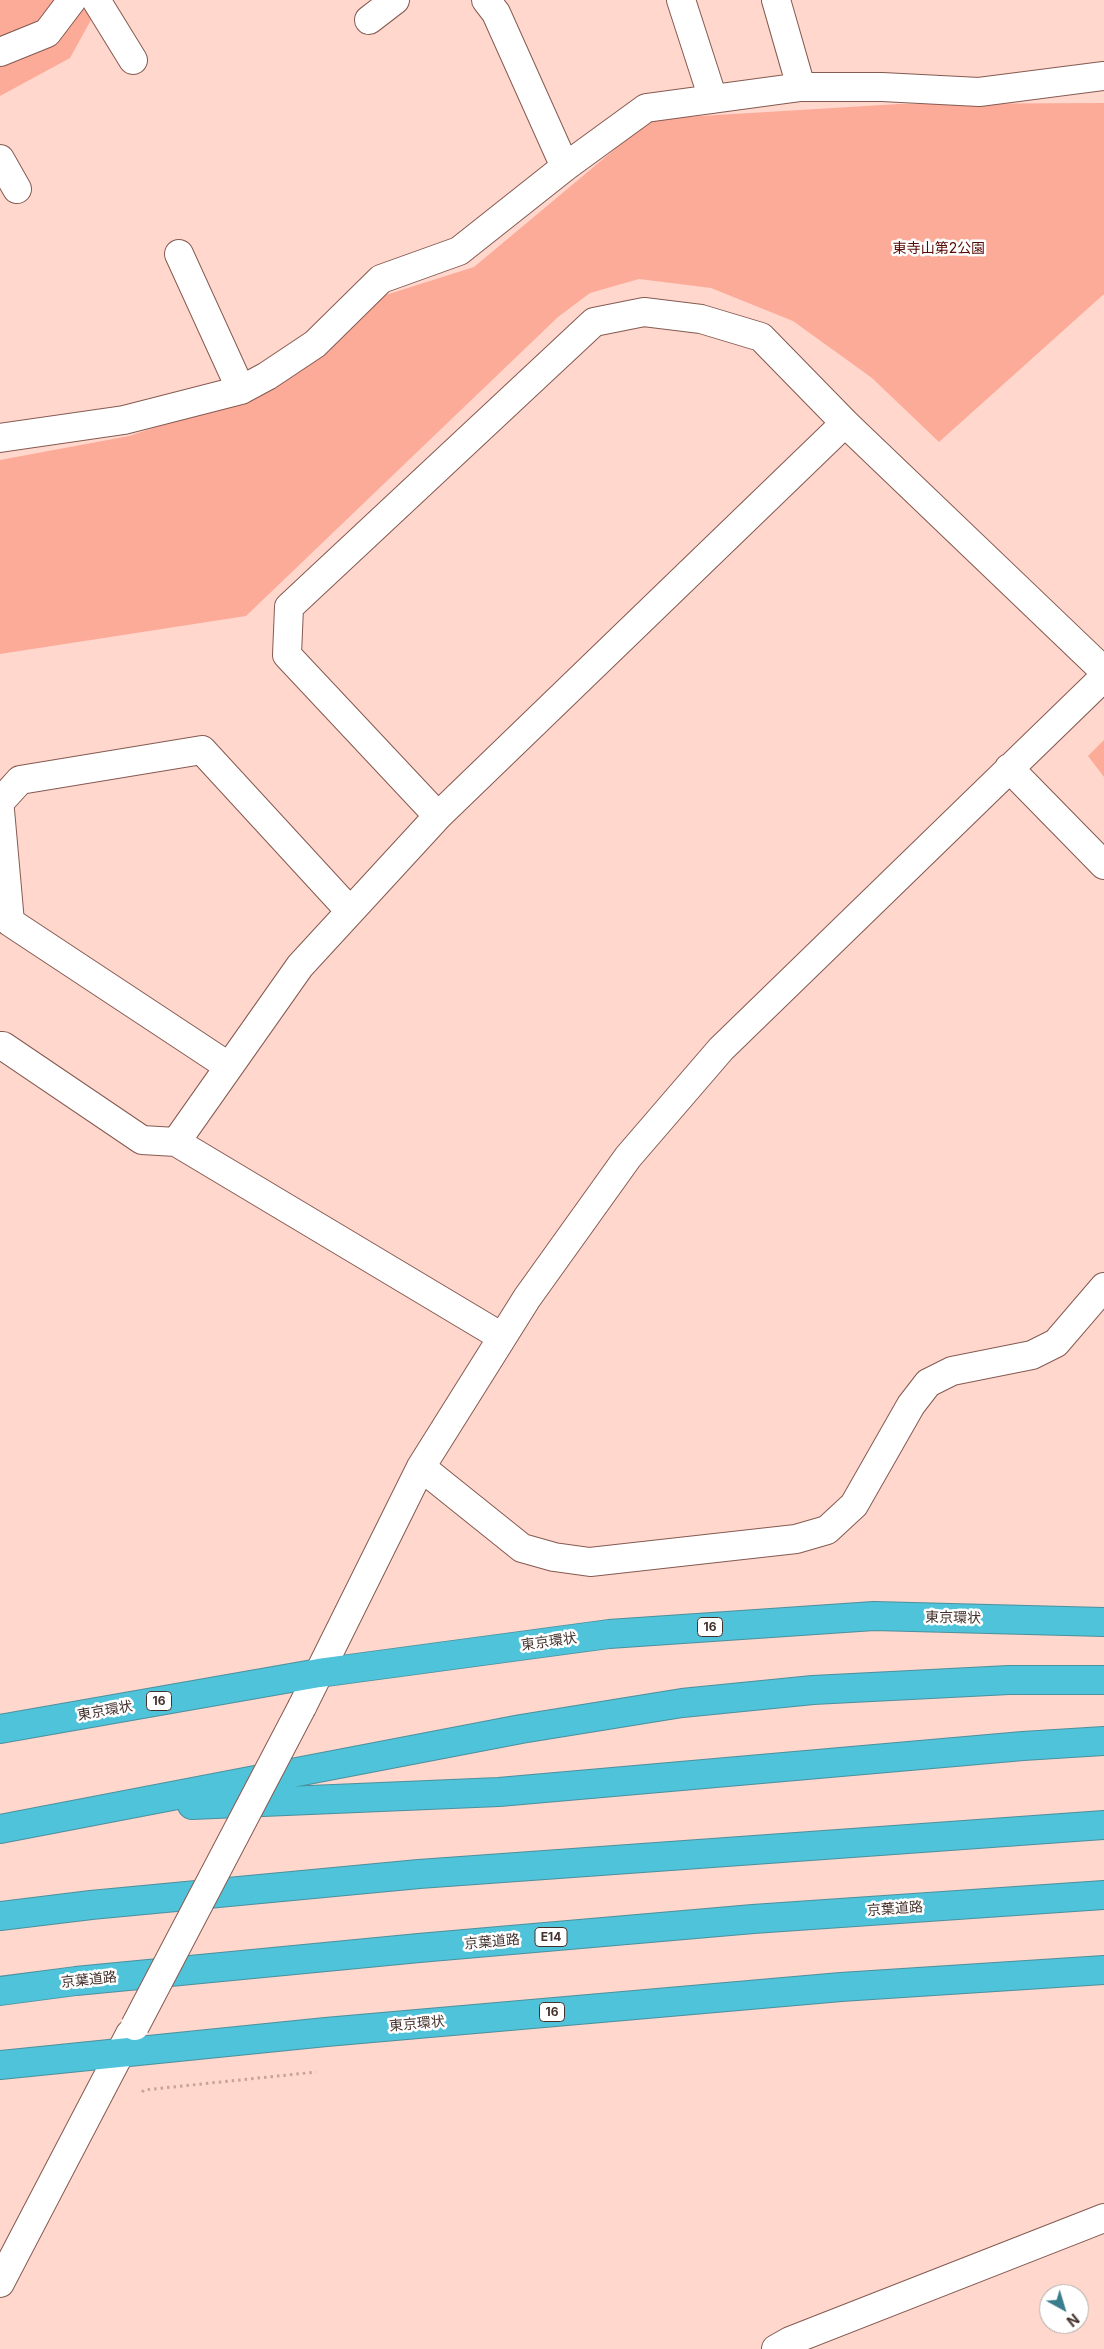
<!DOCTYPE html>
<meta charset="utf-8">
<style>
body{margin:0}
#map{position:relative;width:1104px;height:2349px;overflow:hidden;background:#ffd7cd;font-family:Inter,sans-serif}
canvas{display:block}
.north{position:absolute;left:1039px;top:2284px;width:50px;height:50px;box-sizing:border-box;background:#fff;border:1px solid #b4adab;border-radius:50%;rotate:141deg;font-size:14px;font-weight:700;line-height:20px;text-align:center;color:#44312c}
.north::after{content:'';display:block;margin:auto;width:18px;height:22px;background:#3a7e8d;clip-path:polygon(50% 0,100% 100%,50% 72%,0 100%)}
</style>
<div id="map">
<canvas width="1104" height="2349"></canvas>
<div class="north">N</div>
</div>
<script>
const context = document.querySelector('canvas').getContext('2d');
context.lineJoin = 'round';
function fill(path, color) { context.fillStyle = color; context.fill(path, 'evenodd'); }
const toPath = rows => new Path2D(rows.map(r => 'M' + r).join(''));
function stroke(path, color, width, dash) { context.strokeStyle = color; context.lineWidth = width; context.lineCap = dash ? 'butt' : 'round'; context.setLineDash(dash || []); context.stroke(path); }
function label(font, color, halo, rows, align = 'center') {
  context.font = font + ' Inter,"Noto Sans JP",sans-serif'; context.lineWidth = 5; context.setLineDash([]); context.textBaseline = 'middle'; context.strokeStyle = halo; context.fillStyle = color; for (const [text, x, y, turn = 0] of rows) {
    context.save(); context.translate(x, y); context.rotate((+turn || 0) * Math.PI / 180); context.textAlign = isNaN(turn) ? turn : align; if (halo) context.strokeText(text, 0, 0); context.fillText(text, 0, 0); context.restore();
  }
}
fill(toPath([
 [0,0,102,0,70,58,0,96],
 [1104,103,1104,294,939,442,872,378,793,321,711,288,639,279,590,293,558,317,246,616,0,654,0,460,129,436,270,389,373,299,474,267,651,119,899,104],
 [1104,740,1104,777,1088,756]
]), '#fcab99');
const minor = toPath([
 [96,0,133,60],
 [486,0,496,13,565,167],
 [681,0,713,99],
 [776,0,801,87],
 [369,20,395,0],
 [0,52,47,33,72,0],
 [0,159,17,189],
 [179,254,241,390],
 [0,438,124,420,241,390,267,376,315,344,381,279,459,251,565,167,646,108,801,87,882,87,979,92,1104,76],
 [1009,768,1104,865],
 [0,802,20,780,202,750,350,911],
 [0,810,10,922,228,1066],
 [438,816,287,655,289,607,594,322,644,312,701,319,761,337,845,423],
 [0,1046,3,1046,142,1140,176,1142],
 [502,1337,176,1142,300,966,438,816,845,423,1104,671],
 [421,1467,522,1548,554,1557,590,1562,796,1539,827,1530,854,1505,911,1405,928,1383,952,1371,1032,1355,1056,1343,1104,1287],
 [302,1707,421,1467,527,1298,628,1157,721,1049,1104,677],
 [0,2283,130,2034],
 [776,2349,790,2341,1104,2218]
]);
const highway = toPath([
 [0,1729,319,1673,609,1634,874,1616,1104,1622],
 [192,1805,499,1792,1023,1746,1104,1741],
 [0,1829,521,1729,682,1703,813,1690,1009,1680,1104,1680],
 [0,1916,91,1905,419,1874,1104,1825],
 [0,1991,76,1981,419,1948,753,1919,1104,1895],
 [0,2065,326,2032,841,1987,1104,1970]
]);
stroke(minor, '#855a51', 30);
stroke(highway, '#4b909d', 30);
stroke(toPath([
 [142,2092,144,2090,316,2072]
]), '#c6a49c', 3, [2.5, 4]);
stroke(minor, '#fff', 28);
stroke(highway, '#4fc3da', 28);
const minorBridge = toPath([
 [135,2026,302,1707]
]);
stroke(minorBridge, '#855a51', 30, []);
stroke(minorBridge, '#fff', 28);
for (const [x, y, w] of [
 [710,1627,25],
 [159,1701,25],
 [551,1937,32],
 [552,2012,25]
]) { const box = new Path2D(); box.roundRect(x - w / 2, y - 9.5, w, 19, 4); context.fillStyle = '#fff'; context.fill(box); stroke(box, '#44312c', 1); }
label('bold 12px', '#44312c', null, [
 ["16",710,1627],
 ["16",159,1701],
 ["E14",551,1937],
 ["16",552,2012]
]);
label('14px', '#550900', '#fff', [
 ["東寺山第2公園",939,249]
]);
label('14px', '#44312c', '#fff', [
 ["東京環状",953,1618,1],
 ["東京環状",549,1642,-8],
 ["東京環状",105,1711,-10],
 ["京葉道路",895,1909,-4],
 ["京葉道路",492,1942,-5],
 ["京葉道路",89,1980,-6],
 ["東京環状",417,2024,-5]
]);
</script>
